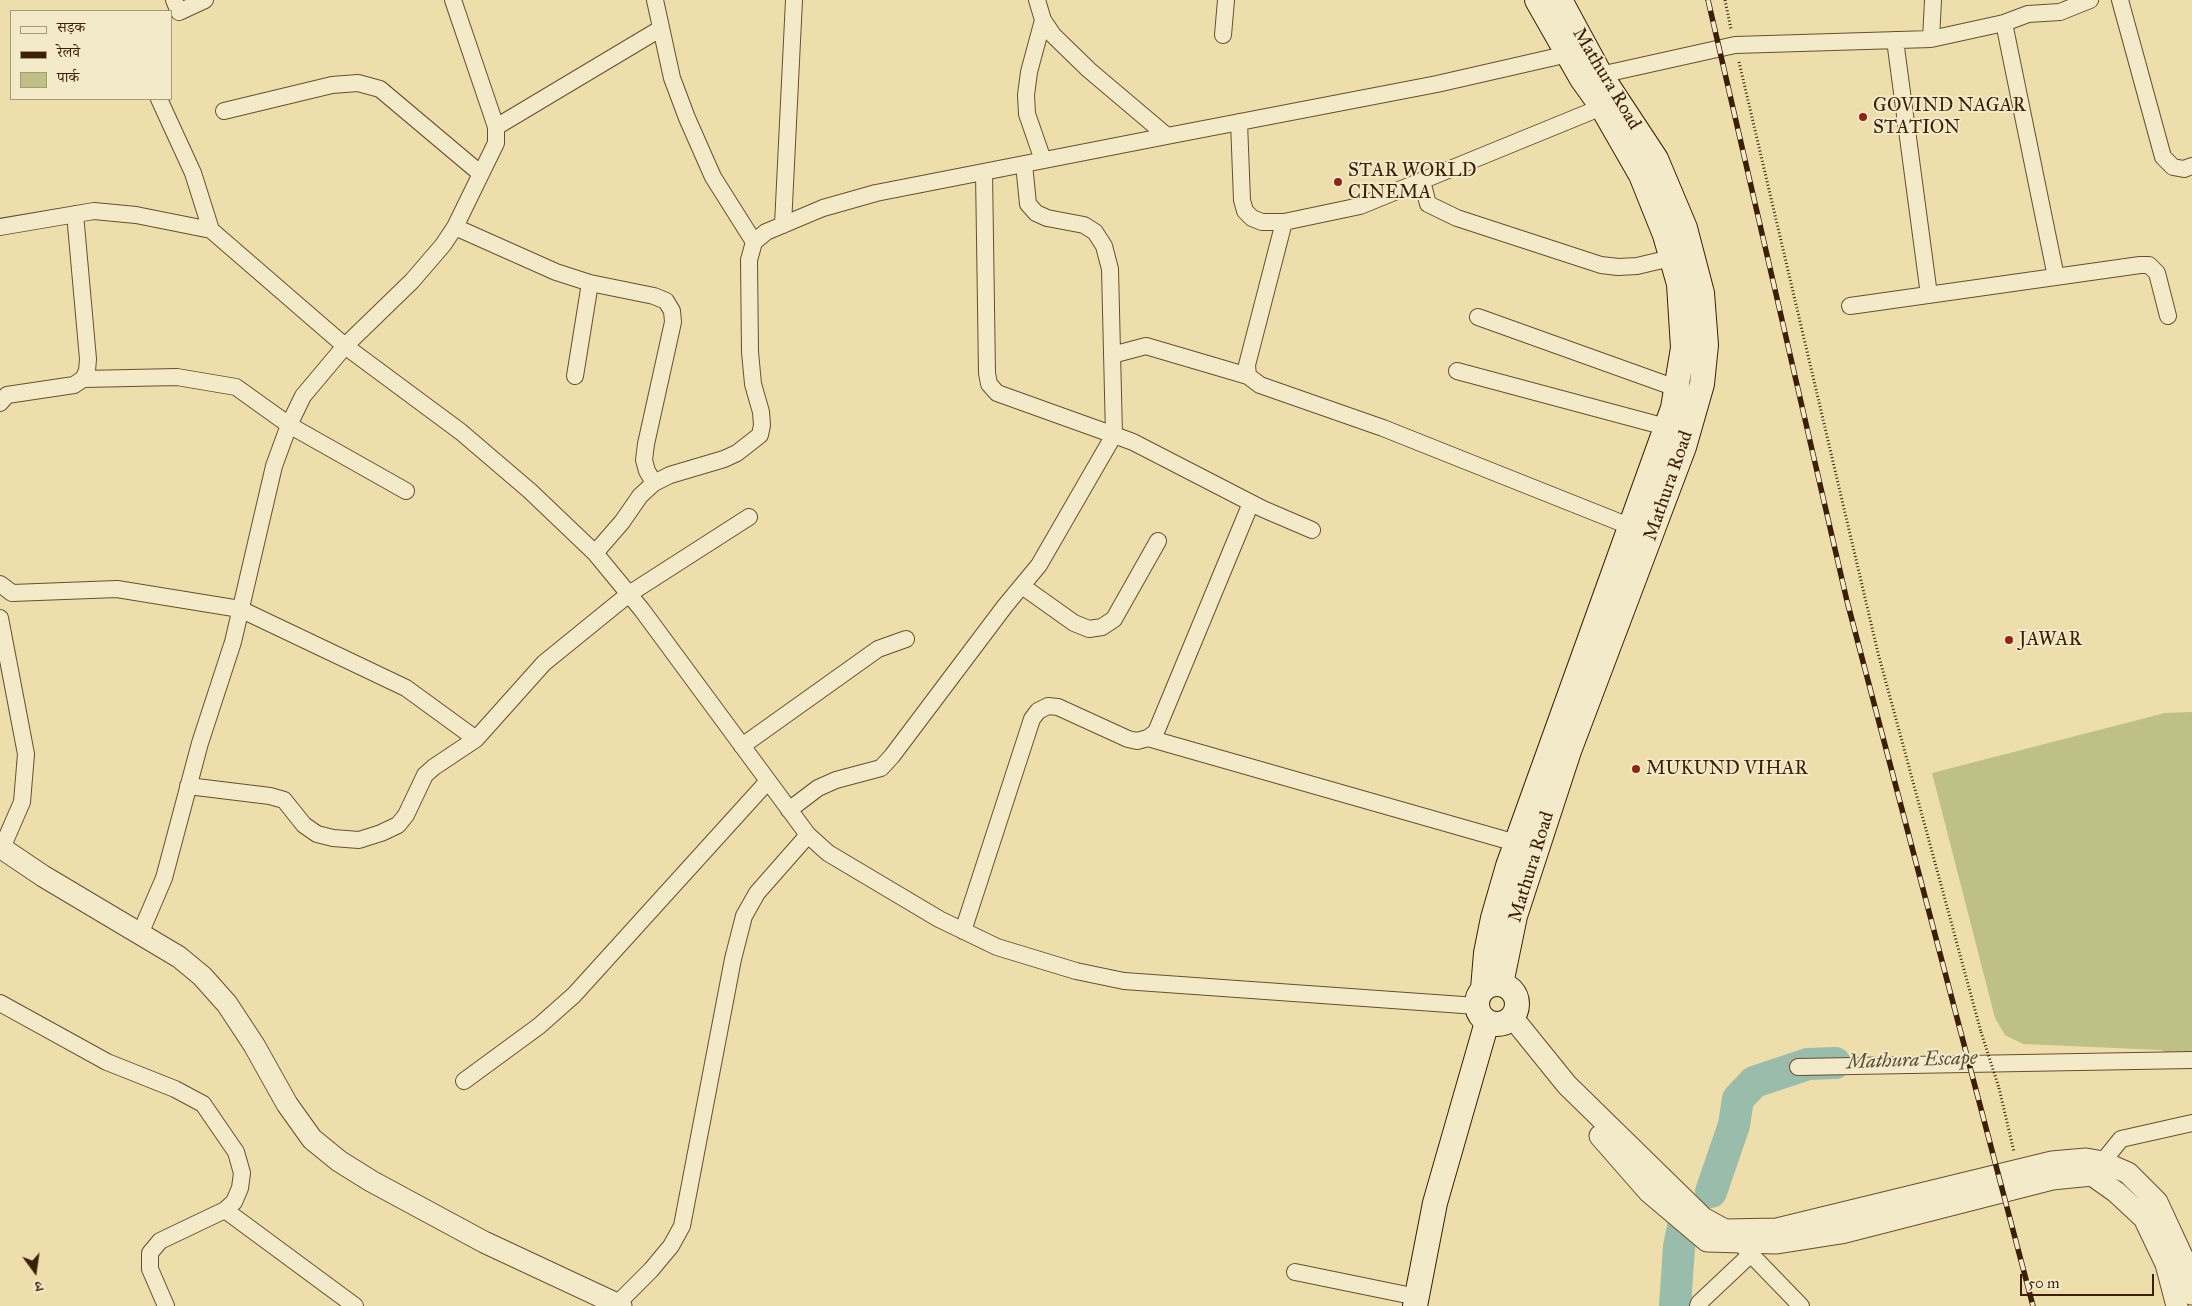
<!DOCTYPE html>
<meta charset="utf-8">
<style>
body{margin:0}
#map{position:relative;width:2192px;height:1306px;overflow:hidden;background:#eddeac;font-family:"IM FELL Great Primer","Noto Serif Devanagari",serif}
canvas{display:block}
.legend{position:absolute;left:10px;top:10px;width:162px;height:90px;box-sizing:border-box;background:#f3eac9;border:1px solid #aa987b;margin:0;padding:6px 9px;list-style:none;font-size:15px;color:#3d1e07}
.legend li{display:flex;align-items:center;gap:10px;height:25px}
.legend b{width:25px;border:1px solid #aa987b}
.north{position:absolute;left:10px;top:1246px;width:50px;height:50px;-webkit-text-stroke:4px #f3eac9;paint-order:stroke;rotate:166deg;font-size:14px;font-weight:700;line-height:20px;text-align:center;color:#3d1e07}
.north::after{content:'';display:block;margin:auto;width:18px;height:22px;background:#3d1e07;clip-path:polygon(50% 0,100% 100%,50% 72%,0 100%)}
.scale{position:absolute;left:2020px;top:1274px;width:134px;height:22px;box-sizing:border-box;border:2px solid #3d1e07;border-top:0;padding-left:6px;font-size:15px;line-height:18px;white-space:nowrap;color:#3d1e07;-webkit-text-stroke:4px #f3eac9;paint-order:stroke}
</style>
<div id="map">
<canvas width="2192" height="1306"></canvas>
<ul class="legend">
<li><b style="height:6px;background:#f3eac9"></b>सड़क</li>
<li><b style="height:6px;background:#3d1e07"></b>रेलवे</li>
<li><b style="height:14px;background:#bec085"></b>पार्क</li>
</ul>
<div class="north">उ</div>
<div class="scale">50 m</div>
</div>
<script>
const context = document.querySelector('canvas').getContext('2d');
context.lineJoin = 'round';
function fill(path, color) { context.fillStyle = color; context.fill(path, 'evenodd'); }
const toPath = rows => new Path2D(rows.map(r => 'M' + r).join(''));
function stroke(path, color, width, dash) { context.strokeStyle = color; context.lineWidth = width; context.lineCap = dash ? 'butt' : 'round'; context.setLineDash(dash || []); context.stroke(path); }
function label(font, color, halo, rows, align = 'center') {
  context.font = font + ' "IM FELL Great Primer",serif'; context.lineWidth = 4; context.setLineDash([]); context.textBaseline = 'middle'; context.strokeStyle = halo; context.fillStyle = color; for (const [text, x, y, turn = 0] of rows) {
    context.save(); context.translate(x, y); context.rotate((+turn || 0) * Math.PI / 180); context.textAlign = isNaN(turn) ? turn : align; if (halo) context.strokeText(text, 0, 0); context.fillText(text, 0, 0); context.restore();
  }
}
fill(toPath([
 [2192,712,2192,1065,2161,1050,2023,1044,2005,1035,1995,1018,1932,773,2165,713]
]), '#bec085');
stroke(toPath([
 [1711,1192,1734,1125,1738,1099,1754,1082,1808,1064,1835,1063],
 [1675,1306,1679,1247,1683,1227]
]), '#99bcab', 32);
const minor = toPath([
 [174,0,179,12,205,0],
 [655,0,672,78,687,118,713,177,754,242],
 [1037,0,1043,20,1053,35,1089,70,1167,136,1437,84,1577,52],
 [2120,0,2163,157,2173,167,2184,169,2192,166],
 [2004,23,2056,277],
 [1223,35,1226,0],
 [1931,39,1933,0],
 [1895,40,1929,295],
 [1591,77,1735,45,1931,39,2004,23,2028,14,2060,12,2090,0],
 [159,99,193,173,211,230],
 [224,111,332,85,358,83,380,89,481,174],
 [1239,122,1242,200,1245,211,1252,218,1262,222,1284,222,1360,206,1602,107],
 [496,127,660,29],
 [1043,160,1027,114,1026,95,1029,72,1043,20],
 [984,172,987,373,989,384,997,393,1114,435,1110,269,1104,246,1095,232,1084,225,1047,218,1036,213,1028,204,1024,164],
 [1422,181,1428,204,1457,218,1601,265,1618,267,1637,266,1671,258],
 [1284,222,1247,365,1248,376,1260,385,1383,428,1629,526],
 [783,225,794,0],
 [0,227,94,211,136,215,211,230,345,346,461,432,530,491,595,553,642,610,808,835,828,853,939,919,997,947,1076,971,1124,981,1477,1006],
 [455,227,556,272,590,283,654,296,666,301,672,311,673,322,646,444,644,460,647,471,654,483],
 [1850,306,2140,265,2149,265,2157,273,2168,316],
 [1478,317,1676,388],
 [1112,355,1146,346,1248,376],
 [1457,371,1666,427],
 [575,376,590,283],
 [83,379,177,377,236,387,289,425,406,491],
 [0,403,7,395,74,385,83,379,87,371,88,359,75,214],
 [595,553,622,522,640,496,654,483,670,475,724,459,737,453,760,435,762,425,761,412,753,384,750,352,749,260,754,242,766,232,823,208,876,193,1167,136],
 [0,584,12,593,117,589,240,609,406,688,476,739],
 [1022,586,1074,623,1089,629,1102,627,1114,619,1158,541],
 [0,618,26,754,22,802,2,848],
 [1148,738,1516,843],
 [742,746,878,649,906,639],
 [188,786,270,796,284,800,304,825,317,834,333,838,359,840,381,833,398,825,406,815,425,775,434,767,476,739,544,663,629,594,749,517],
 [789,810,818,788,836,780,881,768,892,756,1005,606,1039,565,1114,435,1133,442,1263,509,1312,530],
 [963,931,1032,719,1038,711,1048,706,1058,707,1128,739,1137,741,1148,738,1156,732,1251,503],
 [140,934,164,878,200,743,233,642,274,466,289,425,303,396,345,346,412,281,443,245,455,227,496,143,496,127,492,115,453,0],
 [0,1003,107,1062,175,1089,203,1104,236,1152,242,1173,240,1188,234,1202,225,1210,160,1241,150,1253,150,1269,166,1306],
 [1798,1067,2192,1060],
 [464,1081,539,1026,574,995,768,781],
 [2096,1170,2121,1139,2192,1123],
 [225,1210,355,1306],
 [1740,1243,1801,1306],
 [1295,1272,1417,1297],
 [617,1304,651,1270,671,1246,682,1226,733,959,744,916,757,893,808,835],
 [1698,1306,1699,1303,1750,1255]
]);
const tertiary = toPath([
 [0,847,43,876,179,957,202,976,227,1004,254,1045,287,1104,312,1139,339,1161,371,1181,484,1242,621,1306],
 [1512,1017,1567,1085,1703,1218,1725,1230,1777,1229,2052,1162,2086,1159,2103,1162,2128,1173,2157,1202,2183,1258,2192,1294],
 [1600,1136,1649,1192,1707,1241,1777,1243,1841,1233,2052,1179,2092,1175,2116,1192,2144,1218,2166,1264,2177,1306]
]);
const secondary = toPath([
 '1477 1004a20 20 0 1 1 40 0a20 20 0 1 1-40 0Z',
 [1501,984,1515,916,1569,751,1684,447,1702,384,1706,345,1702,293,1685,228,1656,159,1600,74,1560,0],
 [1483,989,1486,953,1493,918,1508,866,1673,408,1683,348,1679,284,1665,235,1641,175,1602,107,1582,79,1537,0],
 [1415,1306,1435,1203,1487,1022]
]);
stroke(minor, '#694e30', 18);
stroke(tertiary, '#694e30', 23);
stroke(secondary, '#3d1e07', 26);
stroke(toPath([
 [1725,0,1731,29],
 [1739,62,1878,653,1981,1032],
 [1999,1088,2014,1152]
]), '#3d1e07', 3, [1, 2.5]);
stroke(minor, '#f3eac9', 16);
stroke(tertiary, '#f3eac9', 21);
stroke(secondary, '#f3eac9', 24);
const rail = toPath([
 [1708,0,1847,601,2033,1306]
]);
stroke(rail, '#3d1e07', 5.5);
stroke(rail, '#f3eac9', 4, [11]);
stroke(toPath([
 [1981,1032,1999,1088]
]), '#3d1e07', 3, [1, 2.5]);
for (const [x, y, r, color] of [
 [1863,117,5,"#8f2418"],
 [1338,182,5,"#8f2418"],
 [2009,640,5,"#8f2418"],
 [1636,769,5,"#8f2418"]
]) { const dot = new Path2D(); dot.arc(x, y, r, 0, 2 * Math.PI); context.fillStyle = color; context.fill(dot); stroke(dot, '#f3eac9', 2); }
label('19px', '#3d1e07', '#f3eac9', [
 ["Mathura Road",1606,79,59],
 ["Mathura Road",1669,486,-71],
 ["Mathura Road",1532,867,-73]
]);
label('19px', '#3d1e07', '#f3eac9', [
 ["GOVIND NAGAR",1873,106],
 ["STATION",1873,128],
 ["STAR WORLD",1348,171],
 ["CINEMA",1348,193],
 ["JAWAR",2019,640],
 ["MUKUND VIHAR",1646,769]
], 'left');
label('italic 20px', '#594d38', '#f3eac9', [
 ["Mathura Escape",1912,1061,-2]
]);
</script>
